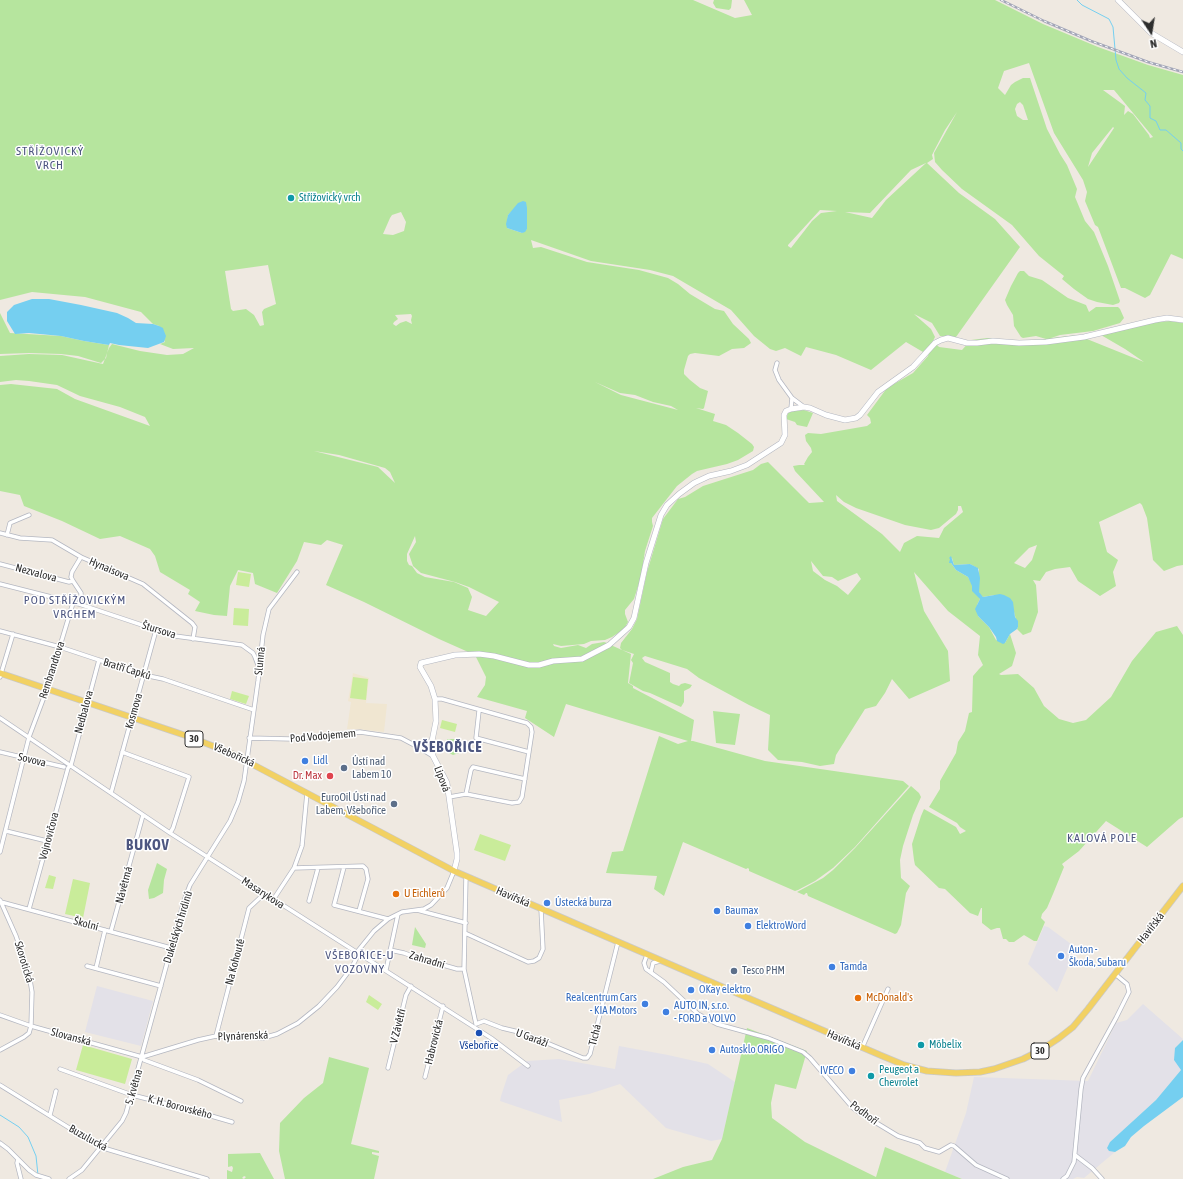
<!DOCTYPE html>
<meta charset="utf-8">
<style>
body{margin:0}
#map{position:relative;width:1183px;height:1179px;overflow:hidden;background:#efe9e1;font-family:"Asap Condensed",sans-serif}
canvas{display:block}
.north{position:absolute;left:1131px;top:12px;width:40px;height:40px;-webkit-text-stroke:3px #fff;paint-order:stroke;rotate:168deg;font-size:11px;font-weight:700;line-height:16px;text-align:center;color:#2e2e2e}
.north::after{content:'';display:block;margin:auto;width:14px;height:18px;background:#2e2e2e;clip-path:polygon(50% 0,100% 100%,50% 72%,0 100%)}
</style>
<div id="map">
<canvas width="1183" height="1179"></canvas>
<div class="north">N</div>
</div>
<script>
const context = document.querySelector('canvas').getContext('2d');
context.lineJoin = 'round';
function fill(path, color) { context.fillStyle = color; context.fill(path, 'evenodd'); }
const toPath = rows => new Path2D(rows.map(r => 'M' + r).join(''));
function stroke(path, color, width, dash) { context.strokeStyle = color; context.lineWidth = width; context.lineCap = dash ? 'butt' : 'round'; context.setLineDash(dash || []); context.stroke(path); }
function label(font, color, halo, rows, align = 'center') {
  context.font = font + ' "Asap Condensed",sans-serif'; context.lineWidth = 3; context.setLineDash([]); context.textBaseline = 'middle'; context.strokeStyle = halo; context.fillStyle = color; for (const [text, x, y, turn = 0] of rows) {
    context.save(); context.translate(x, y); context.rotate((+turn || 0) * Math.PI / 180); context.textAlign = isNaN(turn) ? turn : align; if (halo) context.strokeText(text, 0, 0); context.fillText(text, 0, 0); context.restore();
  }
}
fill(toPath([
 [1044,926,1048,927,1071,944,1069,947,1075,950,1057,992,1028,964],
 [97,986,153,1001,141,1046,85,1032],
 [1143,1004,1183,1039,1175,1048,1181,1070,1156,1100,1110,1142,1109,1151,1115,1152,1084,1178,1077,1177,1073,1179,962,1179,945,1172,966,1113,974,1077,1088,1081,1116,1023,1127,1020],
 [619,1046,668,1055,708,1064,735,1082,722,1139,711,1141,666,1128,620,1084,589,1094,559,1100,562,1122,500,1101,501,1096,508,1075,527,1061,559,1059,615,1069]
]), '#e3e1e8');
fill(toPath([
 [353,673,369,678,366,703,387,704,384,732,357,729,347,729,351,702,348,701]
]), '#f0e6d1');
fill(toPath([
 [0,0,693,0,735,18,752,15,744,0,995,0,1043,24,1098,47,1148,65,1183,75,1183,259,1171,254,1150,295,1145,298,1125,288,1121,288,1098,227,1095,225,1085,201,1087,192,1083,180,1054,133,1029,63,1004,71,998,88,1005,95,1011,85,1015,82,1023,78,1030,78,1047,129,1060,154,1067,165,1077,189,1075,197,1085,221,1094,232,1108,266,1120,301,1119,303,1113,305,1097,302,1088,299,1074,289,1062,279,1064,276,1039,256,1012,225,962,189,942,170,935,162,934,153,957,112,945,130,935,149,932,155,933,159,927,163,959,193,995,219,1020,247,956,337,940,336,932,323,914,314,931,329,935,337,932,343,923,352,906,342,871,370,836,355,806,347,801,356,785,348,776,351,770,349,754,336,731,310,673,276,650,270,591,261,531,240,533,248,541,247,587,262,639,270,668,278,678,284,690,294,715,309,724,311,733,324,749,339,751,343,744,348,732,349,719,356,695,353,690,354,688,356,684,370,684,374,690,380,700,388,708,391,704,408,703,409,696,408,715,414,713,421,726,425,738,433,752,444,754,447,753,451,738,460,727,464,697,471,692,474,677,486,652,518,652,522,653,526,645,551,641,577,634,599,625,610,625,614,628,622,624,629,612,637,605,640,591,641,584,644,561,646,553,644,554,646,561,648,578,645,586,648,592,644,604,642,613,645,613,646,622,650,620,648,621,643,632,629,637,619,647,572,663,519,678,499,685,497,703,486,753,470,761,464,768,462,809,503,824,502,795,471,793,466,799,465,805,465,804,464,808,457,812,452,811,448,806,441,805,435,808,433,821,434,867,426,871,423,870,418,867,415,887,388,913,373,928,356,929,352,937,345,939,347,962,350,971,340,987,338,1019,341,1046,339,1036,336,1023,338,1021,337,1014,326,1013,315,1007,305,1005,300,1011,286,1018,273,1020,271,1024,271,1029,276,1042,280,1068,298,1086,305,1089,312,1096,307,1118,307,1120,309,1124,318,1120,323,1093,331,1060,335,1051,338,1077,335,1144,362,1125,349,1101,335,1126,328,1158,322,1170,321,1183,323,1183,565,1177,566,1164,571,1153,560,1147,518,1142,505,1140,503,1099,522,1107,552,1118,560,1113,572,1116,586,1100,596,1078,581,1070,567,1055,569,1046,572,1040,581,1033,580,1036,585,1038,612,1031,632,1023,635,1017,629,1018,627,1014,612,994,595,983,597,980,595,979,592,979,569,970,564,954,565,952,558,950,559,950,563,951,563,956,570,968,577,980,599,977,605,978,616,989,627,996,640,1005,643,1010,634,1016,653,1012,666,999,674,1001,675,1018,674,1034,688,1044,706,1059,719,1073,723,1086,720,1111,697,1132,661,1156,632,1177,626,1183,635,1183,817,1179,819,1147,847,1106,821,1079,851,1062,864,1064,867,1053,894,1047,908,1042,914,1041,918,1045,922,1037,941,1034,941,1024,935,1014,942,1009,942,1006,939,1003,939,1000,928,997,928,991,930,982,923,982,908,981,908,978,916,970,913,945,889,939,888,915,865,914,860,912,844,921,816,924,809,956,827,960,834,966,831,960,827,957,823,929,807,940,789,940,781,956,753,958,742,965,731,969,713,972,712,973,676,979,669,983,665,978,655,980,636,948,611,914,572,924,611,948,651,950,681,909,699,892,679,885,693,876,706,865,709,836,755,834,764,820,766,802,762,778,760,768,750,770,715,749,705,699,678,687,669,645,656,642,658,645,662,670,673,670,682,673,684,679,686,681,684,685,683,692,685,690,688,684,691,684,702,681,707,650,693,643,691,629,683,633,663,631,660,634,654,622,650,631,654,628,683,633,686,633,688,694,720,691,741,693,741,765,761,903,781,909,786,855,847,833,868,815,881,798,890,795,891,749,871,749,869,748,868,746,869,683,842,664,896,654,889,657,876,606,873,612,852,623,851,659,736,678,744,688,741,566,704,554,737,525,718,527,711,477,697,485,685,486,677,475,655,439,639,364,602,326,585,343,545,327,540,321,545,304,542,297,561,277,593,255,584,253,573,238,570,230,586,227,616,214,615,195,611,200,602,188,594,190,590,160,572,155,556,150,549,120,536,100,539,62,521,24,506,20,495,0,491,0,385,11,384,57,389,75,399,150,426,145,417,120,407,80,396,57,385,29,381,16,380,0,382,0,356,29,354,62,355,103,364,109,348,112,344,140,351,167,355,183,354,194,348,173,349,160,344,165,342,159,326,153,324,141,312,85,297,32,292,0,300],
 [1103,90,1114,90,1153,137,1150,138,1149,135,1133,114,1128,111,1124,115,1125,106],
 [1020,102,1023,105,1028,120,1023,120,1017,116,1015,109,1017,104],
 [1113,127,1114,128,1088,167,1092,153],
 [926,163,886,200,872,218,845,212,870,213,911,170],
 [527,208,527,229,522,233,507,228,508,215,511,212],
 [820,210,837,211,821,213,812,221,791,248,788,246,788,245],
 [401,212,406,222,404,231,393,235,383,234,390,218,392,215],
 [268,265,276,304,264,309,262,312,264,325,260,326,254,315,246,309,233,311,231,309,225,271],
 [411,314,412,316,411,320,412,324,406,321,400,323,396,326,393,324,394,322,398,319,395,315],
 [595,382,620,393,635,395,653,402,671,406,678,410,621,395],
 [314,451,339,455,385,468,390,472,395,483,378,467],
 [836,495,844,502,856,508,905,525,931,530,939,528,951,518,956,514,958,510,958,506,961,506,963,512,944,528,939,538,917,536,904,543,900,552,882,534,837,501],
 [415,536,416,542,409,554,413,566,421,573,455,582,469,587,499,602,486,616,468,610,472,597,468,588,454,582,425,577,417,573,412,566,409,565,407,561,407,554],
 [1037,545,1032,560,1025,568,1014,563,1029,548],
 [811,561,823,576,832,577,838,581,857,573,861,579,848,595,837,586,825,580,813,571],
 [714,0,732,0,731,8,729,10,716,8,713,3],
 [0,313,10,333,61,336,84,341,109,345,106,358,101,363,78,356,61,354,29,353,0,354],
 [804,410,813,413,807,427,797,425,795,422,786,419,788,413,791,411],
 [713,711,740,714,735,745,716,743],
 [447,739,454,739,458,742,460,749,459,753,453,755,449,753],
 [911,786,919,793,921,797,913,815,903,846,900,860,901,878,910,886,906,893,901,925,897,933,895,934,808,896,807,893,806,893,804,895,797,892,823,878,833,870,855,848],
 [157,863,167,869,164,880,163,893,154,898,149,899,148,890],
 [415,927,426,944,425,948,412,945],
 [747,1028,807,1051,796,1089,775,1084,771,1103,772,1118,805,1142,876,1177,885,1147,962,1179,653,1179,683,1167,712,1160,722,1139],
 [329,1057,369,1068,351,1144,379,1151,379,1153,372,1152,372,1154,379,1156,374,1179,285,1179,279,1151,280,1123,304,1098,323,1083],
 [260,1153,274,1179,244,1179,246,1177,244,1176,242,1178,244,1179,227,1179,227,1170,232,1172,233,1168,232,1166,228,1167,228,1154]
]), '#b6e59e');
fill(toPath([
 [238,572,251,574,249,587,236,585],
 [234,608,249,609,248,626,233,625],
 [353,677,368,679,366,700,350,698],
 [232,691,249,696,246,704,230,699],
 [442,720,457,724,455,732,440,728],
 [480,834,511,845,505,861,474,850],
 [49,875,56,877,53,889,45,888],
 [73,879,90,883,83,918,65,914],
 [369,995,382,1004,378,1010,366,1002],
 [83,1045,132,1059,125,1084,76,1070]
]), '#c9ec9a');
fill(toPath([
 [523,201,526,202,527,208,527,229,525,232,522,233,507,228,506,224,508,215,518,203],
 [32,299,49,299,81,305,117,313,128,318,136,323,153,324,159,326,163,328,164,331,166,336,164,342,148,348,119,345,110,343,109,345,84,341,61,336,29,333,15,334,7,321,7,312,14,305],
 [951,556,954,565,970,564,978,568,980,578,979,592,983,597,1000,594,1004,595,1010,598,1013,602,1015,617,1018,621,1018,627,1017,629,1010,634,1005,643,1003,644,997,641,996,637,989,627,978,616,975,609,980,599,972,591,972,586,968,577,956,570,951,563,949,563,950,559,949,558],
 [1183,1040,1183,1097,1144,1126,1131,1137,1125,1146,1115,1152,1109,1151,1107,1148,1110,1142,1156,1100,1181,1070,1174,1060,1175,1048]
]), '#75cff0');
stroke(toPath([
 [1077,0,1082,5,1109,19,1113,27,1116,60,1119,69,1127,78,1146,93,1145,100,1150,106,1150,118,1156,121,1160,130,1166,130,1181,143,1181,149,1183,151],
 [0,1115,19,1127,28,1137,36,1156,38,1175]
]), '#75cff0', 1);
const street = toPath([
 [777,363,775,370,779,380,792,398,791,409],
 [792,398,804,407],
 [0,533,20,538,52,540,81,557,143,584,192,623,195,627,193,639],
 [7,535,10,523,29,515],
 [0,564,69,582,73,581],
 [0,584,79,604,175,636,242,645,253,653,255,657,258,665],
 [79,604,81,597,81,593,73,581,71,577,72,572,81,557],
 [0,631,60,647,144,675,163,679,254,710],
 [0,677,13,634],
 [435,699,442,699,527,723,531,727,532,732,522,797,519,802,512,803,466,794,449,797],
 [479,711,476,738,529,752],
 [0,718,170,833,491,1038,528,1066],
 [249,738,291,739,360,732,401,738,418,747,431,741],
 [418,747,433,756],
 [0,752,64,767],
 [122,752,189,777,173,828,170,833],
 [111,793,156,630],
 [466,794,471,770,473,767,525,779],
 [6,831,47,841],
 [0,852,29,737,47,689,73,603],
 [344,867,334,905,388,919],
 [294,868,363,866,366,869,368,879,359,911],
 [466,876,464,969,476,1024],
 [273,900,294,868,302,846,307,793],
 [309,901,318,868],
 [1,902,171,948],
 [29,909,68,768,71,765,99,660],
 [417,910,466,923],
 [111,931,143,815],
 [465,933,528,962,534,961,539,958,543,949,541,909],
 [390,950,404,953,415,957,457,969,464,969],
 [357,952,374,931,388,919,402,912,424,909,431,905,447,888,454,871],
 [647,955,644,963,646,969,664,982,698,1014,717,1024,768,1038,803,1052,810,1058,853,1108,860,1113,898,1136,920,1143,925,1148,939,1152,951,1145,954,1146,976,1165,1007,1179],
 [87,966,161,986],
 [96,968,105,930],
 [386,970,398,914],
 [651,972,653,963,660,961],
 [0,1015,31,1026,142,1057],
 [476,1024,484,1021,502,1028,523,1033,583,1058,587,1058,590,1054,618,942],
 [216,1036,249,908,264,894],
 [862,1048,888,989],
 [0,1050,24,1037,29,1033,31,1026,32,992,29,974,16,936,0,900],
 [142,1057,198,1040,216,1036,263,1038,277,1034,298,1023,319,1006,337,987,352,967,359,953],
 [142,1057,144,1060,198,1080,241,1101],
 [388,1068,406,995,411,986],
 [60,1069,132,1095,187,1109,232,1122],
 [425,1077,443,1006],
 [0,1085,100,1147,207,1179],
 [50,1115,56,1091],
 [0,1143,8,1149,29,1170,36,1175,49,1179],
 [1075,1155,1092,1168,1102,1179],
 [18,1159,17,1163,21,1179],
 [69,1179,82,1170,122,1121,126,1113,184,901,190,885,230,821,238,802,244,781,258,681,263,635,269,609,297,572],
 [1063,1179,1067,1176,1074,1162,1081,1089,1083,1078,1116,1018,1129,992,1127,984,1115,974]
]);
const secondary = toPath([
 [1118,0,1151,33,1183,52],
 [454,871,457,859,457,853,447,783,433,756,431,746,436,721,435,699,431,686,420,667,421,663,455,655,479,654,494,656,529,665,539,665,553,661,582,659,609,645,629,627,634,618,646,563,661,515,667,505,679,494,694,483,709,476,731,471,747,465,781,443,785,435,784,415,786,411,791,409,804,407,810,408,826,415,845,420,856,418,860,415,878,392,913,367,935,343,941,340,948,338,967,343,977,343,993,341,1019,343,1046,342,1084,337,1155,320,1167,318,1183,320]
]);
const primary = toPath([
 [0,673,190,737,233,754,454,871,880,1055,904,1065,927,1071,956,1073,980,1072,994,1069,1023,1059,1041,1050,1059,1038,1073,1027,1088,1009,1183,886]
]);
stroke(street, '#b4b7c1', 5);
stroke(secondary, '#b4b7c1', 6);
stroke(primary, '#c9c9c9', 7);
stroke(street, '#fff', 3.5);
stroke(secondary, '#fff', 5);
stroke(primary, '#f2d163', 5.5);
const rail = toPath([
 [1001,0,1044,21,1091,41,1148,62,1183,72]
]);
stroke(rail, '#a3a6b8', 2.5);
stroke(rail, '#fff', 1, [3]);
for (const [x, y, r, color] of [
 [291,198,4,"#0f9aa8"],
 [305,761,4,"#3f7fe0"],
 [344,768,4,"#5c6f8a"],
 [330,776,4,"#e0444e"],
 [394,804,4,"#5c6f8a"],
 [396,894,4,"#e8710a"],
 [547,903,4,"#3f7fe0"],
 [717,911,4,"#3f7fe0"],
 [748,926,4,"#3f7fe0"],
 [1061,956,4,"#3f7fe0"],
 [832,967,4,"#3f7fe0"],
 [734,971,4,"#5c6f8a"],
 [691,990,4,"#3f7fe0"],
 [858,998,4,"#e8710a"],
 [645,1004,4,"#3f7fe0"],
 [666,1012,4,"#3f7fe0"],
 [479,1033,4,"#1a4fb4"],
 [921,1045,4,"#0f9aa8"],
 [712,1050,4,"#3f7fe0"],
 [852,1071,4,"#3f7fe0"],
 [871,1076,4,"#0f9aa8"]
]) { const dot = new Path2D(); dot.arc(x, y, r, 0, 2 * Math.PI); context.fillStyle = color; context.fill(dot); stroke(dot, '#fff', 1.5); }
for (const [x, y, w] of [
 [194,739,18],
 [1040,1051,18]
]) { const box = new Path2D(); box.roundRect(x - w / 2, y - 8, w, 16, 3); context.fillStyle = '#fff'; context.fill(box); stroke(box, '#2e2e2e', 1); }
label('bold 10px', '#2e2e2e', null, [
 ["30",194,739],
 ["30",1040,1051]
]);
label('11px', '#0d838f', '#fff', [
 ["Střížovický vrch",299,198],
 ["Möbelix",929,1045],
 ["Peugeot a",879,1070],
 ["Chevrolet",879,1083]
], 'left');
label('11px', '#2e2e2e', '#fff', [
 ["Hynaisova",109,569,23],
 ["Nezvalova",36,573,15],
 ["Štursova",159,630,17],
 ["Slunná",260,661,-84],
 ["Bratří Čapků",127,669,17],
 ["Rembrandtova",52,670,-72],
 ["Kosmova",134,711,-74],
 ["Nedbalova",84,712,-75],
 ["Pod Vodojemem",323,736,-5],
 ["Všebořická",234,755,24],
 ["Sovova",32,760,14],
 ["Lipová",442,779,69],
 ["Vojnovičova",49,836,-75],
 ["Návětrná",124,885,-75],
 ["Masarykova",263,893,33],
 ["Havířská",513,897,23],
 ["Školní",86,924,15],
 ["Dukelských hrdinů",178,927,-73],
 ["Havířská",1151,928,-52],
 ["Zahradní",427,960,17],
 ["Skorotická",24,962,73],
 ["Na Kohoutě",235,962,-75],
 ["V Závětří",398,1026,-76],
 ["Tichá",595,1035,-76],
 ["Plynárenská",243,1036,-2],
 ["Slovanská",71,1037,15],
 ["U Garáží",532,1038,20],
 ["Havířská",844,1040,23],
 ["Habrovická",434,1042,-76],
 ["5. května",134,1087,-74],
 ["K. H. Borovského",180,1107,15],
 ["Podhoří",864,1113,37],
 ["Buzulucká",88,1138,29]
]);
label('11px', '#366cbe', '#fff', [
 ["Lidl",313,761],
 ["Ústecká burza",555,903],
 ["Baumax",725,911],
 ["ElektroWord",756,926],
 ["Auton -",1069,950],
 ["Škoda, Subaru",1069,963],
 ["Tamda",840,967],
 ["OKay elektro",699,990],
 ["Realcentrum Cars",637,998,"right"],
 ["- KIA Motors",637,1011,"right"],
 ["AUTO IN, s.r.o.",674,1006],
 ["- FORD a VOLVO",674,1019],
 ["Autosklo ORIGO",720,1050],
 ["IVECO",844,1071,"right"]
], 'left');
label('11px', '#4e5e75', '#fff', [
 ["Ústí nad",352,762],
 ["Labem 10",352,775],
 ["EuroOil Ústí nad",386,798,"right"],
 ["Labem, Všebořice",386,811,"right"],
 ["Tesco PHM",742,971]
], 'left');
label('11px', '#be3a42', '#fff', [
 ["Dr. Max",322,776]
], 'right');
label('11px', '#c56008', '#fff', [
 ["U Eichlerů",404,894],
 ["McDonald's",866,998]
], 'left');
label('11px', '#164399', '#fff', [
 ["Všebořice",479,1046]
]);
context.letterSpacing = '1px';
label('12px', '#4d5680', '#fff', [
 ["STŘÍŽOVICKÝ",50,151],
 ["VRCH",50,165],
 ["POD STŘÍŽOVICKÝM",75,600],
 ["VRCHEM",75,614],
 ["KALOVÁ POLE",1102,838],
 ["VŠEBOŘICE-U",360,955],
 ["VOZOVNY",360,969]
]);
context.letterSpacing = '0px';
context.letterSpacing = '1px';
label('bold 15px', '#4d5680', '#fff', [
 ["VŠEBOŘICE",448,747],
 ["BUKOV",148,845]
]);
context.letterSpacing = '0px';
</script>
